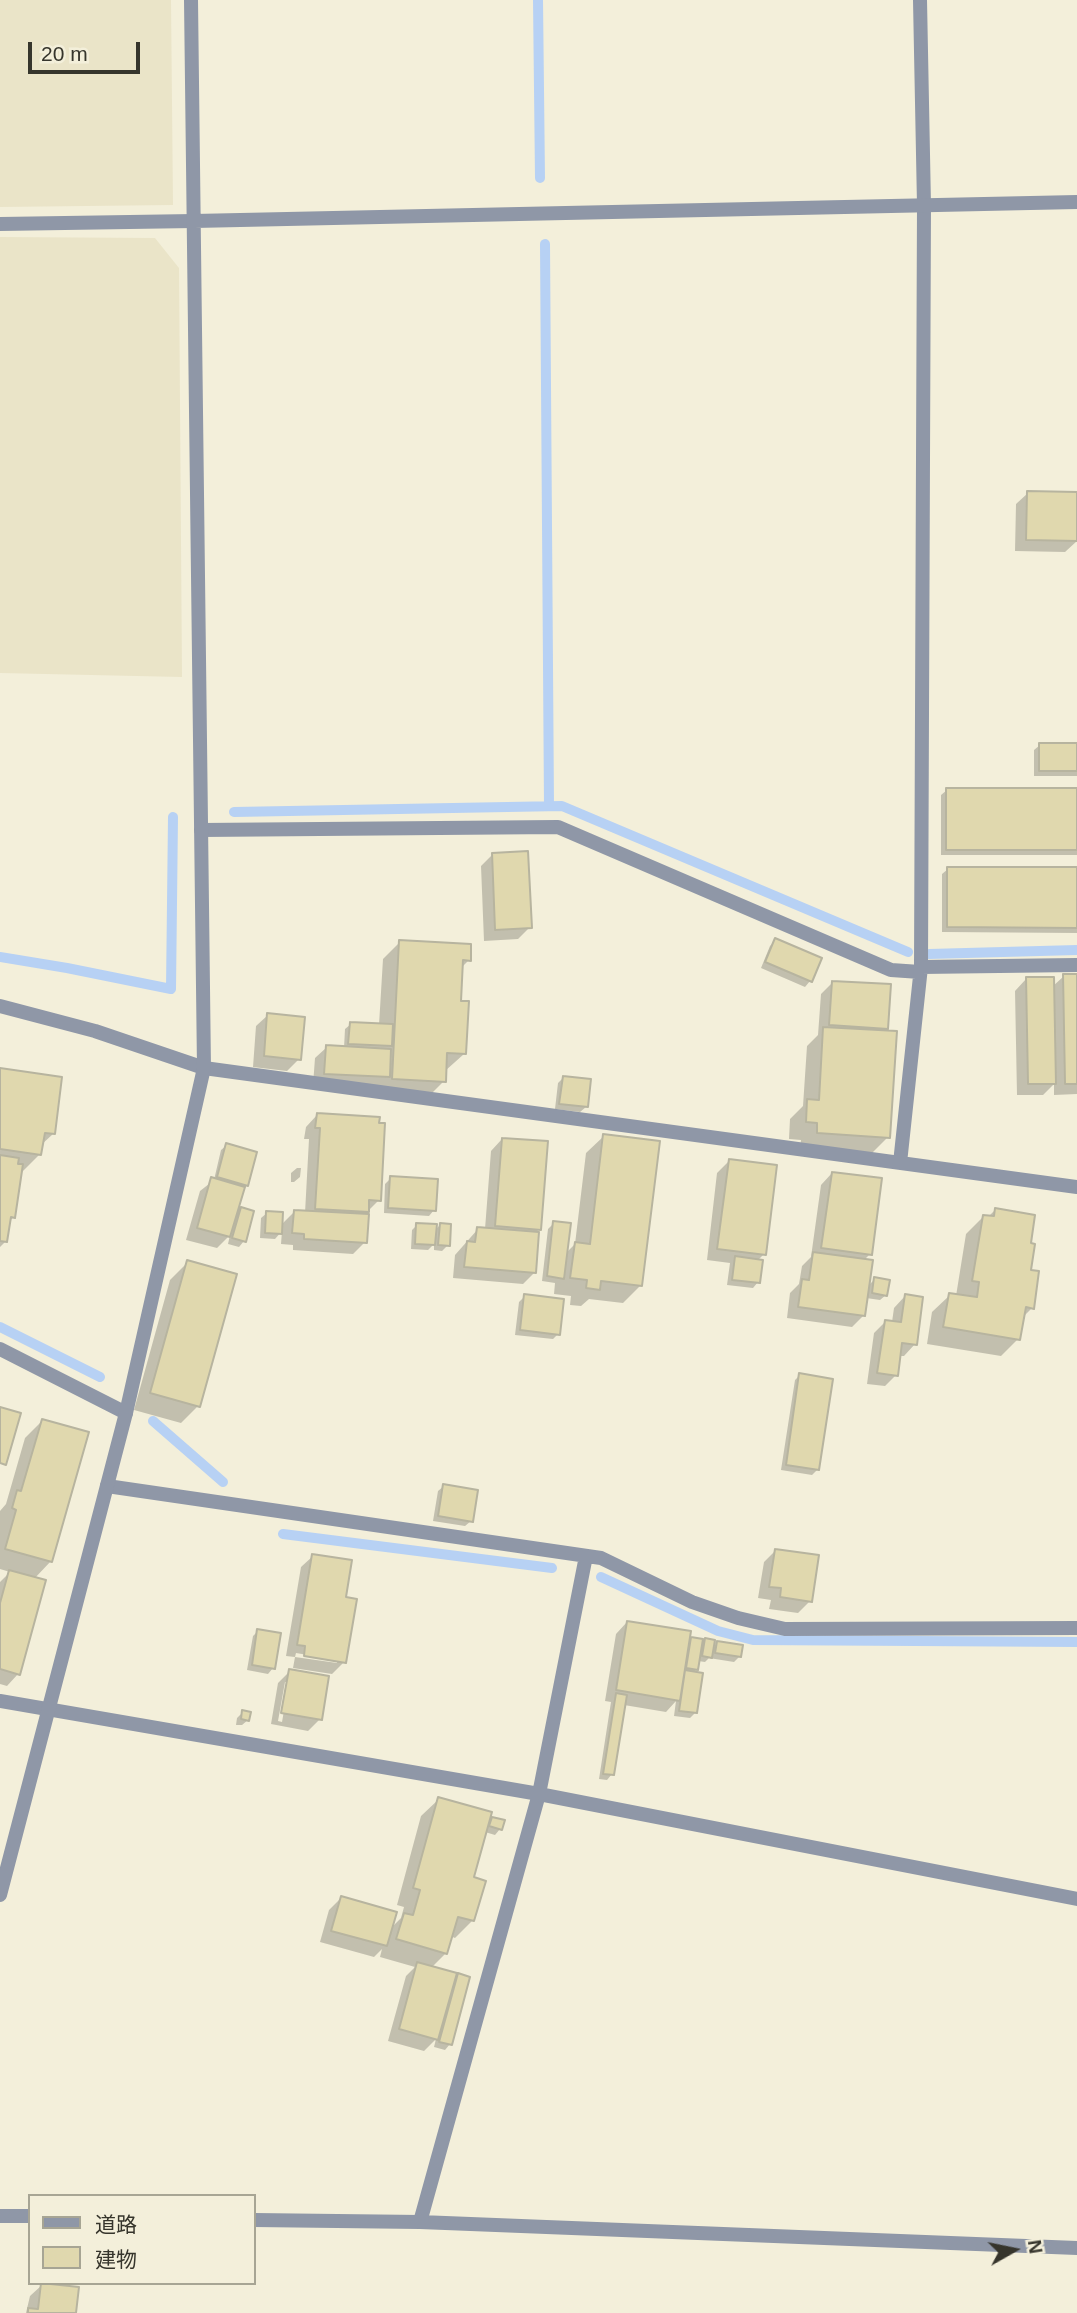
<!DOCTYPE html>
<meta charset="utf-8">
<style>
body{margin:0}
#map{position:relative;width:1077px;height:2313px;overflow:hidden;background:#f3efda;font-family:Arial,"Noto Sans JP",sans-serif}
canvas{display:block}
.legend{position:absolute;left:28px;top:2194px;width:228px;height:91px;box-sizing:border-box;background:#f3efda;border:2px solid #a7a594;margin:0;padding:9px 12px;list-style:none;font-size:21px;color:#36352c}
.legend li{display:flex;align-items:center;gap:14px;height:35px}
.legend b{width:35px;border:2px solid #a7a594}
.north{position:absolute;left:979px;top:2215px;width:70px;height:70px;-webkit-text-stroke:5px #f3efda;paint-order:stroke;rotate:81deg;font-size:19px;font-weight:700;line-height:28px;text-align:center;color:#36352c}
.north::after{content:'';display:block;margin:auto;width:24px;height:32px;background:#36352c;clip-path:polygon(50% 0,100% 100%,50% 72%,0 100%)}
.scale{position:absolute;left:28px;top:42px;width:112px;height:32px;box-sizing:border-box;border:4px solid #36352c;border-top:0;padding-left:9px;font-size:21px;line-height:24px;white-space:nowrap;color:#36352c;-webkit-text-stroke:5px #f3efda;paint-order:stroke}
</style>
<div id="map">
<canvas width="1077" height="2313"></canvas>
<ul class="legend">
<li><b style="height:9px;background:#8f97a7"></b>道路</li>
<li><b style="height:19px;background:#e0d8ae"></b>建物</li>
</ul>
<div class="north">N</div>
<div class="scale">20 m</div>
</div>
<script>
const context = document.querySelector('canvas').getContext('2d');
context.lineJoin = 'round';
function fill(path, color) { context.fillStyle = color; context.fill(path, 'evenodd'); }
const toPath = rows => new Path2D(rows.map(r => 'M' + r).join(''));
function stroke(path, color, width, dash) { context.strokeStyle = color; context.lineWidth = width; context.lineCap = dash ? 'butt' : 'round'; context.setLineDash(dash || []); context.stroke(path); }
fill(toPath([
 [0,0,171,0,173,205,0,207],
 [0,237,155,238,179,268,182,677,0,673]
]), '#eae4c8');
fill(toPath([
 [1028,493,1077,494,1077,541,1065,552,1015,551,1016,504],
 [1040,745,1077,745,1077,776,1034,776,1034,750],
 [947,790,1077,790,1077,855,941,855,941,795],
 [493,854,530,927,518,939,484,941,481,866],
 [948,869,1077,869,1077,933,942,932,942,874],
 [776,940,820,958,810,981,805,987,761,968,770,946],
 [400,942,469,960,461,968,459,1002,464,1054,445,1071,444,1081,427,1098,313,1085,315,1058,327,1047,344,1048,345,1029,351,1024,379,1025,383,959],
 [1064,976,1077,976,1077,1094,1054,1095,1054,1084,1043,1095,1017,1095,1015,991,1026,979,1052,987],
 [832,983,886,1028,882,1032,888,1137,871,1154,800,1149,801,1140,789,1139,790,1119,803,1106,807,1046,818,1035,821,994],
 [268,1015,299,1059,287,1071,253,1067,256,1026],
 [0,1069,53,1134,41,1145,40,1154,22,1172,20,1171,14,1217,8,1222,6,1241,0,1247],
 [564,1077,586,1107,580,1112,555,1109,558,1083],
 [317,1115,379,1200,363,1216,365,1242,353,1254,293,1250,293,1245,281,1244,282,1231,275,1239,260,1238,261,1218,267,1213,281,1225,294,1212,305,1213,309,1139,304,1139,306,1127],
 [604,1136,640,1286,623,1303,589,1299,581,1306,570,1305,571,1296,554,1294,555,1283,542,1281,548,1229,554,1223,565,1254,575,1244,586,1153],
 [502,1139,539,1229,535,1233,535,1272,523,1284,453,1278,455,1255,478,1229,485,1229,491,1151],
 [227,1145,246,1185,242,1188,234,1217,241,1209,244,1241,239,1247,228,1244,230,1235,217,1248,186,1240,200,1191,214,1180,221,1150],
 [729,1161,764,1254,757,1261,758,1282,753,1288,727,1285,730,1263,707,1260,717,1173],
 [297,1168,301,1168,300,1177,294,1182,291,1182,291,1173],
 [832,1173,870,1254,863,1261,867,1287,875,1279,886,1295,880,1300,866,1298,864,1315,852,1327,787,1318,790,1293,799,1284,802,1266,811,1257,821,1185],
 [391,1178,434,1210,429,1216,384,1213,385,1184],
 [995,1210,1029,1245,1032,1308,1022,1318,1018,1339,1001,1356,927,1344,932,1312,950,1295,956,1296,966,1234,983,1217,988,1217],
 [417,1225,434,1231,440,1225,448,1245,442,1251,434,1250,434,1244,428,1250,411,1249,412,1230],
 [188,1262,198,1406,181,1423,134,1410,170,1280],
 [525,1296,558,1334,553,1339,515,1335,519,1302],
 [905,1296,915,1344,904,1356,899,1356,896,1375,885,1386,867,1384,874,1333,885,1322,892,1322,894,1308],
 [800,1375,818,1469,812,1475,781,1470,795,1380],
 [42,1421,51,1561,34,1579,18,1674,7,1686,0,1684,0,1582,10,1572,0,1569,0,1511,6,1504,25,1438],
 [444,1486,471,1521,465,1526,433,1521,438,1491],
 [776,1550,810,1601,798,1613,769,1609,771,1600,758,1598,764,1562],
 [313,1556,344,1662,332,1674,293,1668,295,1657,286,1656,301,1567],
 [296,1653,337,1660,337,1663,295,1657],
 [627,1622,687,1643,692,1639,700,1646,706,1640,712,1649,717,1643,740,1656,734,1662,709,1658,705,1662,698,1661,696,1669,693,1673,695,1713,690,1718,674,1716,676,1701,666,1712,624,1705,612,1774,607,1780,599,1779,611,1702,605,1701,616,1634],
 [258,1631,273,1668,268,1674,247,1670,253,1636],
 [290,1671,320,1719,308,1731,271,1724,278,1683],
 [285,1682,289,1682,282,1722,278,1721],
 [243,1712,248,1720,242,1725,236,1725,237,1718],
 [439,1799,487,1824,493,1819,500,1829,495,1835,485,1832,472,1879,473,1920,455,1938,450,1936,446,1953,431,1968,452,1981,458,1975,450,2044,445,2050,434,2047,436,2039,424,2051,388,2041,406,1976,415,1967,380,1957,382,1949,374,1957,320,1942,329,1910,341,1898,390,1929,401,1918,404,1907,397,1905,421,1816],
 [42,2285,74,2313,26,2313,30,2296]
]), '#0003');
stroke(toPath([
 [538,0,540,178],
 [545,244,549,806],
 [234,812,562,806,908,952],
 [929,954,1077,950],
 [0,957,67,968,171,989,173,817],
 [0,1327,100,1377],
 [153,1421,223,1482],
 [283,1534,552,1568],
 [601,1577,718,1631,753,1640,1077,1642]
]), '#b7d1f4', 10);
const building = toPath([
 [1027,491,1077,492,1077,541,1026,540,1027,491],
 [1039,743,1077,743,1077,771,1039,771,1039,743],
 [946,788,1077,788,1077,850,946,850,946,788],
 [528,851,532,928,495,930,492,853,528,851],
 [947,867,1077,867,1077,928,947,927,947,867],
 [775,938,822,958,812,982,765,962,775,938],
 [399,940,471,944,471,961,463,960,461,1001,469,1001,466,1054,447,1053,446,1082,392,1079,399,940],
 [1063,974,1077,974,1077,1084,1065,1084,1063,974],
 [1026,977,1054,977,1056,1084,1028,1084,1026,977],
 [832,981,891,984,888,1029,829,1025,832,981],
 [267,1013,305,1017,301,1060,264,1056,267,1013],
 [350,1022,393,1024,392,1046,348,1044,350,1022],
 [823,1027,897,1031,890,1138,817,1133,817,1123,806,1122,807,1099,819,1100,823,1027],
 [326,1045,391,1049,390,1077,324,1074,326,1045],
 [0,1068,62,1077,55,1134,45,1133,41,1155,0,1149,0,1068],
 [563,1076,591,1079,588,1107,559,1104,563,1076],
 [317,1113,380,1117,379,1123,385,1123,381,1201,369,1200,369,1212,315,1209,320,1128,315,1128,317,1113],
 [603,1134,660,1141,642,1286,601,1281,600,1290,586,1288,587,1280,570,1278,575,1242,590,1244,603,1134],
 [502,1138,548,1141,541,1230,495,1226,502,1138],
 [226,1143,257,1152,248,1186,217,1177,226,1143],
 [0,1155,19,1158,18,1164,23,1164,15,1218,11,1217,7,1242,0,1241,0,1155],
 [729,1159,777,1165,766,1255,717,1249,729,1159],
 [832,1172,882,1178,872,1255,821,1248,832,1172],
 [390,1176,438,1179,436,1211,388,1208,390,1176],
 [211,1177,245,1187,230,1237,197,1228,211,1177],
 [241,1207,254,1211,246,1242,232,1238,241,1207],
 [995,1208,1035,1215,1031,1243,1035,1244,1031,1270,1039,1271,1034,1309,1026,1307,1020,1340,943,1327,949,1293,977,1297,979,1282,972,1281,983,1215,994,1216,995,1208],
 [294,1210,369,1214,367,1243,304,1239,304,1234,292,1233,294,1210],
 [266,1211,283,1212,282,1234,265,1233,266,1211],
 [553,1221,571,1223,564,1279,547,1276,553,1221],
 [416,1223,437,1224,435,1245,415,1244,416,1223],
 [440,1223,451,1224,450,1246,438,1245,440,1223],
 [477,1227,539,1232,536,1273,464,1267,467,1241,475,1242,477,1227],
 [813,1252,873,1260,865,1316,798,1307,802,1279,809,1280,813,1252],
 [735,1256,763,1260,760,1283,732,1280,735,1256],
 [187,1260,237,1274,200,1407,150,1393,187,1260],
 [874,1277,890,1280,887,1296,872,1293,874,1277],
 [524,1294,564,1299,560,1335,520,1330,524,1294],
 [905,1294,923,1297,917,1345,902,1343,898,1376,877,1373,885,1320,901,1322,905,1294],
 [799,1373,833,1379,819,1470,786,1465,799,1373],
 [0,1407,21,1413,6,1465,0,1463,0,1407],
 [42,1419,89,1432,52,1562,5,1549,16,1510,12,1508,17,1490,21,1491,42,1419],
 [443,1484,478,1490,473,1522,438,1516,443,1484],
 [775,1549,819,1555,812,1602,780,1597,781,1588,769,1587,775,1549],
 [312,1554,352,1560,346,1597,357,1599,346,1663,304,1656,305,1646,297,1645,312,1554],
 [9,1570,46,1580,20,1675,0,1669,0,1603,9,1570],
 [627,1621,691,1631,680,1701,616,1690,627,1621],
 [257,1629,281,1633,275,1669,252,1665,257,1629],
 [691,1637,703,1639,698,1670,686,1668,691,1637],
 [705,1638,715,1640,712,1658,702,1656,705,1638],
 [717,1641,743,1645,741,1657,715,1653,717,1641],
 [289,1669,329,1676,322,1720,281,1713,289,1669],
 [685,1670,703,1673,697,1713,679,1711,685,1670],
 [616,1693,627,1695,614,1775,603,1774,616,1693],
 [242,1710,251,1712,249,1721,241,1719,242,1710],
 [438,1797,492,1812,474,1877,486,1881,474,1921,458,1917,447,1954,396,1939,404,1913,413,1915,420,1890,413,1888,438,1797],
 [492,1817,505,1820,502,1830,489,1826,492,1817],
 [341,1896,397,1912,387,1946,331,1931,341,1896],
 [417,1962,457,1973,438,2040,399,2029,417,1962],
 [458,1973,470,1977,452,2045,439,2042,458,1973],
 [41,2283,79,2287,76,2313,28,2313,28,2308,38,2309,41,2283]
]);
fill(building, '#e0d8ae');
stroke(building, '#b7b49f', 2);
stroke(toPath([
 [0,224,194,221],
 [201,830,558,827,891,970,920,972],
 [921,967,1077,965],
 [0,1006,95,1031,204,1068,1077,1187],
 [900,1163,921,967,924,205,920,0],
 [0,1349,126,1413],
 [107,1486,601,1558,692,1602,738,1618,785,1629,1077,1628],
 [0,1701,539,1794,1077,1899],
 [0,2216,30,2216],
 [254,2220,420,2222,1077,2248],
 [420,2222,539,1794,586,1556]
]), '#8f97a7', 14);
stroke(toPath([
 [194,221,1077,202],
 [0,1895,126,1413,204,1068,191,0]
]), '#8f97a7', 14);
</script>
